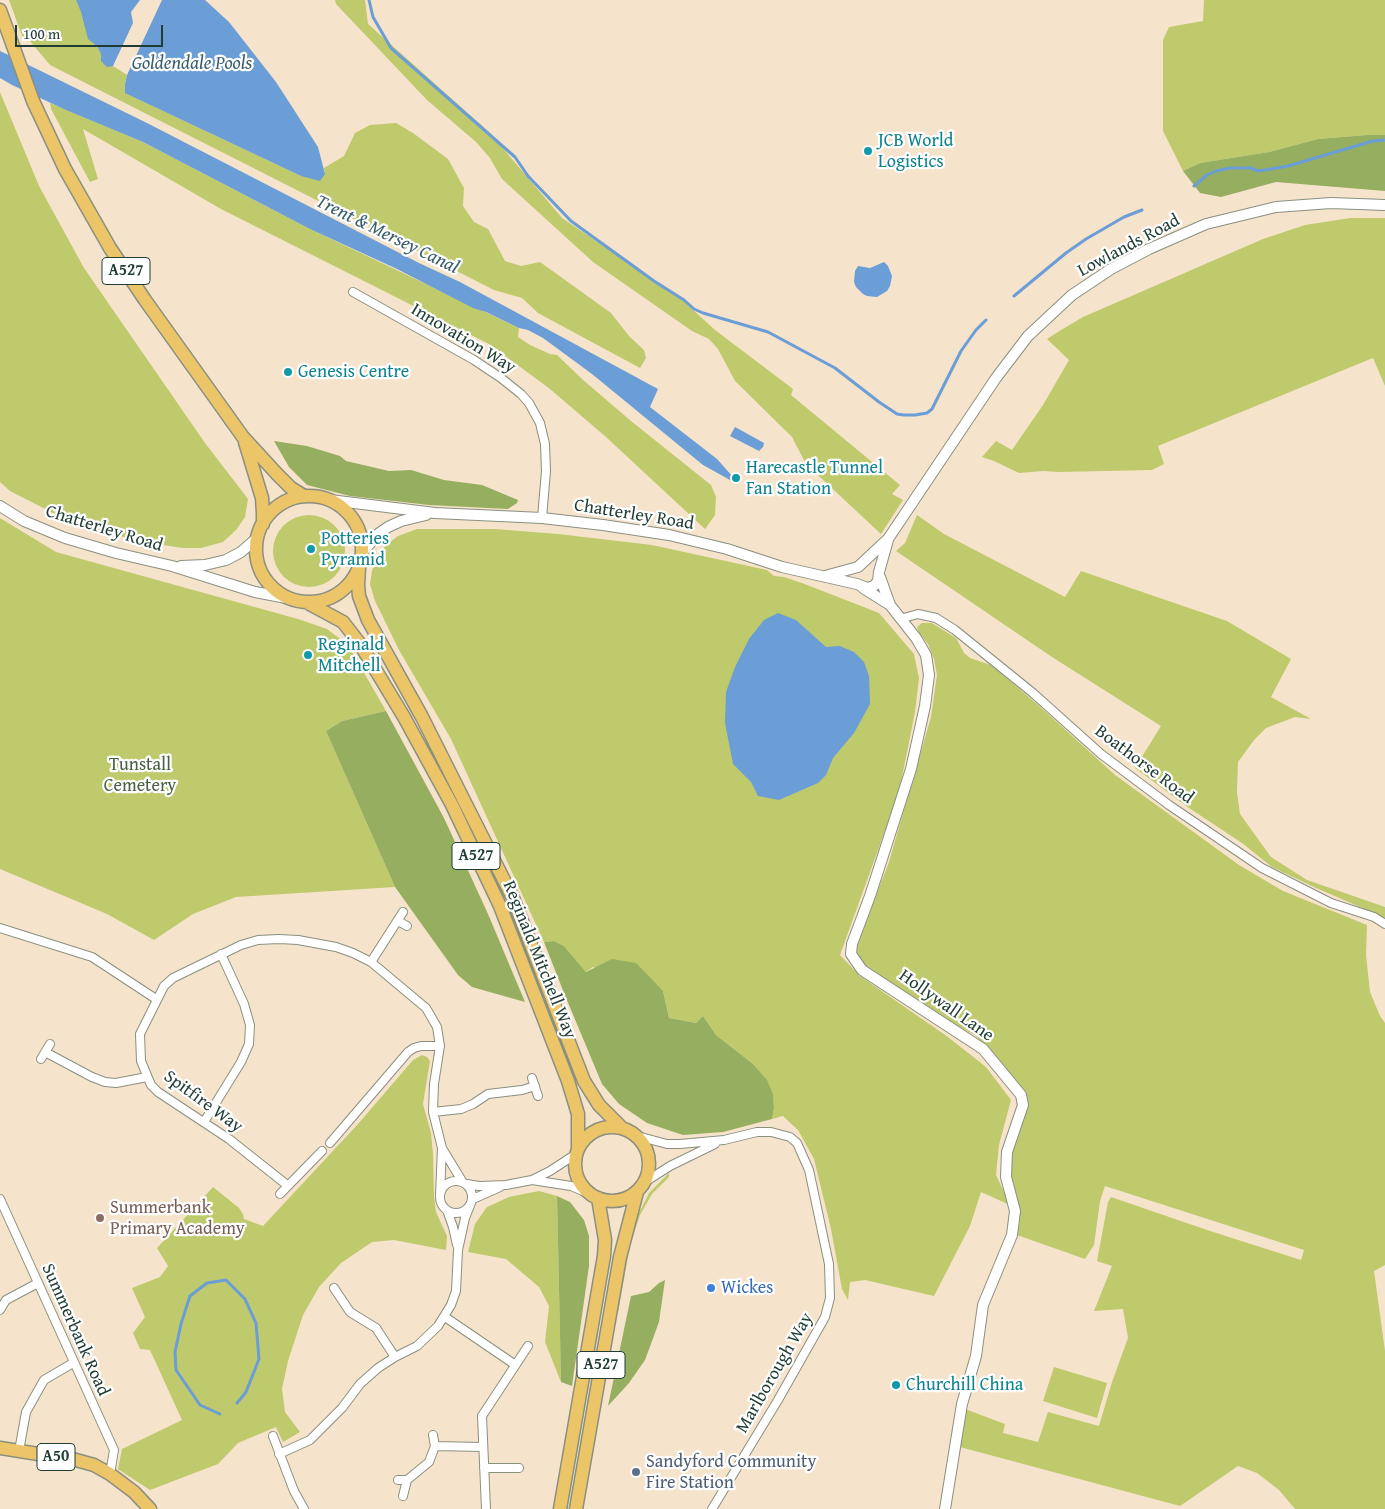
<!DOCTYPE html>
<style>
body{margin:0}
#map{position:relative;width:1385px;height:1509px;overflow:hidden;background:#f6e3cb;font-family:"Gentium Book Plus",serif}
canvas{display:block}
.scale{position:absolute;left:15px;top:25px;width:148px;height:22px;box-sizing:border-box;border:2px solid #1f3d34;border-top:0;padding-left:6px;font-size:15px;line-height:18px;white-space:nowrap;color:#1f3d34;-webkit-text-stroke:4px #fff;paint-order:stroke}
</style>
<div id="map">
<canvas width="1385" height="1509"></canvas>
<div class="scale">100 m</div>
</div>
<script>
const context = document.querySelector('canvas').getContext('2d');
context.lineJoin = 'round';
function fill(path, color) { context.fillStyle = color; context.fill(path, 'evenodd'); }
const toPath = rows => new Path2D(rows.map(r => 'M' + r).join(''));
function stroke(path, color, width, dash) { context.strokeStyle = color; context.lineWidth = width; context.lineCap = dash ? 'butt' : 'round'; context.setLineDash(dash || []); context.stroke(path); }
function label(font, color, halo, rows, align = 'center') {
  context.font = font + ' "Gentium Book Plus",serif'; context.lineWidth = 4.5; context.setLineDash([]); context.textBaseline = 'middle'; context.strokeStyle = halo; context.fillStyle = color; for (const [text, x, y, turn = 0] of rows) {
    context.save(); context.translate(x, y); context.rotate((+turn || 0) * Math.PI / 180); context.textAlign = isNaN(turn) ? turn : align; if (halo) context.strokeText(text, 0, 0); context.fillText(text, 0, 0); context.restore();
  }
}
fill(toPath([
 [9,0,76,0,107,66,113,66,127,75,125,84,138,99,301,176,325,174,324,168,344,156,355,133,370,125,396,123,413,133,448,159,464,188,463,206,474,222,488,229,505,261,521,266,540,262,611,313,629,336,644,350,646,358,640,368,538,313,522,298,494,290,50,65,29,40,22,36],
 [335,0,365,0,368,24,489,132,562,218,679,297,715,330,793,389,791,395,900,485,892,494,903,500,881,534,806,464,792,437,735,381,718,349,709,339,692,331,593,262,502,179,490,158,476,142,427,100,336,4],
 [1204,0,1385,0,1385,135,1367,135,1318,139,1269,152,1200,163,1183,171,1163,131,1163,40,1169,27,1203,21],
 [0,92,39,186,84,268,205,443,248,499,245,517,236,530,223,542,201,548,182,548,133,540,65,519,10,491,0,482],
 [50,103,143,142,310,229,519,328,518,337,530,345,550,354,557,355,582,379,631,421,711,485,716,497,715,515,705,529,606,437,550,389,489,344,221,209,83,129,98,179,90,182,51,109],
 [1351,218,1385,218,1385,386,1373,358,1158,446,1164,464,1152,470,1059,472,1043,471,1019,473,994,461,982,457,996,441,1012,450,1043,405,1069,360,1047,339,1061,330,1083,317,1263,239,1305,225],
 [917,515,944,534,1065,597,1081,571,1227,621,1291,659,1271,697,1311,719,1295,717,1266,728,1254,740,1238,762,1237,792,1240,814,1271,857,1307,880,1385,907,1385,918,1314,887,1272,867,1242,843,1189,808,1135,768,1161,726,1052,657,896,551,905,543],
 '273 551a36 36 0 1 1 72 0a36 36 0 1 1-72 0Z',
 [0,518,56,552,298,619,327,629,348,645,386,711,342,721,326,731,395,887,236,897,193,914,154,940,107,914,0,869],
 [417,529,495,529,558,534,652,545,767,570,774,576,784,577,802,583,879,613,914,654,919,678,915,712,899,792,840,955,860,976,948,1037,986,1067,1011,1100,999,1145,996,1175,1010,1205,981,1192,970,1226,934,1296,865,1280,850,1282,848,1300,842,1289,831,1229,814,1159,798,1130,783,1116,772,1119,774,1108,773,1095,766,1080,753,1064,716,1035,703,1016,696,1023,669,1018,663,991,593,967,586,972,564,946,554,941,544,942,451,739,399,650,375,601,370,584,372,571,377,556,386,545,398,536],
 [922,623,932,623,956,638,964,653,970,658,991,665,1037,704,1115,775,1239,865,1283,891,1367,925,1366,955,1370,992,1380,1016,1385,1023,1385,1265,1374,1271,1385,1351,1385,1509,1295,1509,1279,1490,1257,1473,1238,1466,1180,1506,960,1447,965,1409,1005,1424,1003,1433,1038,1442,1048,1412,1099,1426,1112,1382,1128,1338,1123,1309,1094,1311,1112,1266,1097,1261,1108,1202,1111,1197,1210,1231,1301,1260,1304,1250,1105,1186,1100,1201,1094,1245,1085,1259,1017,1235,1020,1219,1018,1203,1010,1173,1012,1149,1024,1120,1028,1103,1023,1093,996,1057,975,1035,945,1019,869,970,860,961,855,947,888,865,931,717,937,675,934,659,928,644,919,633,917,627],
 [422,1055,427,1057,430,1061,423,1104,431,1133,433,1154,434,1197,436,1212,447,1236,446,1250,394,1240,372,1242,341,1263,319,1287,303,1315,288,1361,282,1389,285,1412,300,1432,283,1442,276,1427,238,1443,218,1464,150,1490,118,1469,122,1449,182,1420,150,1350,140,1349,133,1333,145,1317,132,1288,160,1277,168,1266,157,1248,213,1187,239,1208,243,1214,244,1219,263,1226,358,1124,413,1060],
 [669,1173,669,1177,652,1194,640,1215,630,1245,618,1313,616,1313,624,1261,636,1219,649,1193],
 [539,1191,557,1196,561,1382,545,1342,549,1306,539,1287,506,1259,468,1252,475,1224,487,1207,509,1197],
 [1054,1367,1107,1383,1097,1418,1043,1401]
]), '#beca6c');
fill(toPath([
 [1367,135,1385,135,1385,191,1276,182,1221,197,1200,193,1183,171,1200,163,1269,152,1318,139],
 [274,441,307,446,340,456,346,461,389,471,411,470,444,480,482,485,518,500,517,503,508,509,429,505,350,496,307,485,289,467],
 [386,711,444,818,488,914,525,1002,472,987,458,975,395,887,326,731,342,721],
 [554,941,564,946,586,972,612,959,636,963,663,991,669,1018,696,1023,703,1016,716,1035,753,1064,767,1080,773,1094,774,1108,772,1119,723,1132,683,1135,647,1123,619,1104,602,1084,564,993,544,942],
 [557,1196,570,1202,584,1220,589,1236,589,1266,572,1386,561,1382],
 [665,1280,659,1322,645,1360,629,1383,608,1406,631,1296,649,1292,659,1283]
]), '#96ae60');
fill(toPath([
 [76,0,140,0,131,12,133,23,113,66,107,67,101,61,101,54,97,46,88,39,81,12],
 [162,0,205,0,229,22,276,82,318,147,325,174,320,181,301,176,125,93,125,84,127,75],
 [0,51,147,123,419,263,460,282,658,389,650,407,717,459,733,477,732,479,730,480,703,465,592,374,543,338,528,330,519,328,486,312,473,308,397,269,310,229,143,142,66,110,12,85,0,78],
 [884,262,888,266,892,276,890,286,887,291,877,297,867,296,863,294,856,287,854,282,855,271,858,266,870,268],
 [735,427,764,443,763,447,759,451,730,436],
 [778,613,796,620,826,647,840,646,854,652,864,662,869,676,870,704,854,733,833,758,826,775,818,783,779,800,758,796,751,782,733,764,725,723,726,692,735,667,749,639,764,620]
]), '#6b9dd6');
stroke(toPath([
 [369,0,373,17,391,48,515,157,528,176,571,221,654,281,684,300,694,309,703,313,768,332,835,368,879,402,897,414,904,415,915,415,927,413,932,409,961,351,976,330,986,320],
 [1194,186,1207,175,1216,171,1230,168,1251,168,1258,171,1271,169,1288,166,1373,141,1385,140],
 [1014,296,1066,253,1086,239,1124,217,1142,210],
 [220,1414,200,1405,176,1370,175,1352,181,1324,190,1296,207,1283,226,1280,245,1299,256,1323,259,1359,246,1392,237,1403]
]), '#6b9dd6', 3);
const minor = toPath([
 [353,292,474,360,501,378,521,394,529,403,540,423,545,444,546,471,542,518],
 [900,619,918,614,936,618,955,630,1033,693,1101,754,1169,805,1262,868,1331,903,1374,917,1385,924],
 [398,921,407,926],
 [0,928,92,957,156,999],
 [371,962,403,912],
 [45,1052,92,1077,105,1082,116,1083,147,1077],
 [41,1059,50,1044],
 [532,1078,538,1096],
 [433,1112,461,1109,473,1104,488,1094,522,1090,535,1086],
 [204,1122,241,1062,249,1044,250,1025,244,1004,221,954],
 [637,1136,667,1144,680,1144,724,1140,757,1132,771,1132,790,1137,797,1143,809,1170,829,1264,830,1298,825,1317,778,1400,712,1509],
 [330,1143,408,1052,414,1048,421,1046,440,1046],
 [442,1148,462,1181],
 [532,1180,571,1186,590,1194],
 '440 1197a16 16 0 1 1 32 0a16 16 0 1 1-32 0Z',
 [645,1182,670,1166,715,1144],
 [467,1184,479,1186,506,1185,532,1180,550,1171,576,1154],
 [287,1185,229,1139,158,1092,151,1085,141,1061,140,1034,164,986,173,978,241,945,258,940,279,939,298,940,336,947,353,953,371,962,426,1008,437,1027,440,1046,434,1084,433,1112,442,1148,440,1195],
 [280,1194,322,1151],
 [0,1199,114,1450,110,1474],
 [473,1199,500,1187],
 [447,1210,453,1227,457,1245],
 [334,1288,350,1312,376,1328,395,1357],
 [0,1310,6,1300,38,1283],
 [445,1317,514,1364],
 [273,1436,294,1491,304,1509],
 [435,1446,482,1447],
 [19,1451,26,1412,44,1380,73,1363],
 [279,1454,310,1440,342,1408,360,1384,378,1368,395,1357,417,1346,438,1326,451,1305,456,1291,458,1250,465,1218,471,1203],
 [484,1468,519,1468],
 [398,1480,407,1480,429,1462,435,1446,433,1435],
 [403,1496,407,1480],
 [486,1509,482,1416,528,1346]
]);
const tertiary = toPath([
 [330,500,435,513,542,518,603,525,669,535,727,549,782,567,857,584,867,588,874,586,878,581,879,572,888,540],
 [0,506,24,521,65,538,116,553,172,566,255,592,292,599],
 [362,553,378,534,388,527,401,521,426,515],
 [181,566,205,565,226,560,241,552,257,538],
 [825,576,858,567,888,539,996,378,1028,336,1072,295,1111,269,1149,249,1206,224,1276,207,1331,203,1385,205],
 [880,577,890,605,916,638,926,655,929,675,925,706,911,769,870,896,852,944,851,954,862,970,983,1049,1021,1095,1023,1105,1007,1152,1006,1177,1015,1211,1012,1235,983,1305,976,1356,962,1404,945,1509],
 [863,588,890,605]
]);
const primary = toPath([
 [0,10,33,101,65,169,110,248,145,300,243,437,277,474,291,488,304,496],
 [245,442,262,498,263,513,263,524],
 '256 549a53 53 0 1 1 106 0a53 53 0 1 1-106 0Z',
 [359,568,358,585,359,596,368,620,422,717,513,898,584,1081,599,1105,621,1127],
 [306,602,343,622,360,644,404,717,452,805,500,906,568,1081,578,1114,578,1149],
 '575 1164a37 37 0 1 1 74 0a37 37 0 1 1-74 0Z',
 [0,1448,76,1460,94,1465,110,1474,134,1492,150,1509],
 [560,1509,604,1256,605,1240,598,1198],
 [576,1509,620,1257,637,1192]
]);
stroke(minor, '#8a9080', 10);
stroke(tertiary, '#8a9080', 12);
stroke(primary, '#8a9080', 15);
stroke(minor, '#fff', 8);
stroke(tertiary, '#fff', 10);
stroke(primary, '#edc569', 12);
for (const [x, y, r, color] of [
 [868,151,5,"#0f9aa8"],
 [288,372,5,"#0f9aa8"],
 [736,478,5,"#0f9aa8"],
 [311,549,5,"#0f9aa8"],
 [308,655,5,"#0f9aa8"],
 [100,1218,5,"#8d6e63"],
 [711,1288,5,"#3f7fe0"],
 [896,1385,5,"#0f9aa8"],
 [636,1472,5,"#5c6f8a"]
]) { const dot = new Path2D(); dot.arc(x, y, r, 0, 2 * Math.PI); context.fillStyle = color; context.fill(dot); stroke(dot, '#fff', 2); }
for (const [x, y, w] of [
 [126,271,48],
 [476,856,48],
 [601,1365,48],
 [56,1457,38]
]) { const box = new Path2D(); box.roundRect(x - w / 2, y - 13.5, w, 27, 4); context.fillStyle = '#fff'; context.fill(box); stroke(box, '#1f3d34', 1); }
label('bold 16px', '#1f3d34', null, [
 ["A527",126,271],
 ["A527",476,856],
 ["A527",601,1365],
 ["A50",56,1457]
]);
label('18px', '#0d838f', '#fff', [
 ["JCB World",878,141],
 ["Logistics",878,162],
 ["Genesis Centre",298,372],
 ["Harecastle Tunnel",746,468],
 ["Fan Station",746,489],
 ["Potteries",321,539],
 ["Pyramid",321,560],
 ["Reginald",318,645],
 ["Mitchell",318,666],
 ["Churchill China",906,1385]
], 'left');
label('18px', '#1f3d34', '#fff', [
 ["Lowlands Road",1129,246,-28],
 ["Innovation Way",463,339,31],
 ["Chatterley Road",634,515,9],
 ["Chatterley Road",104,529,17],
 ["Boathorse Road",1144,765,37],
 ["Reginald Mitchell Way",539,960,68],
 ["Hollywall Lane",946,1006,35],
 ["Spitfire Way",203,1102,36],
 ["Summerbank Road",75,1330,66],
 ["Marlborough Way",775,1373,-60]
]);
label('18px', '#476042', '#fff', [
 ["Tunstall",140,765],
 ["Cemetery",140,786]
]);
label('18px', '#785e54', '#fff', [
 ["Summerbank",110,1208],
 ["Primary Academy",110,1229]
], 'left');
label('18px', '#366cbe', '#fff', [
 ["Wickes",721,1288]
], 'left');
label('18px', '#4e5e75', '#fff', [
 ["Sandyford Community",646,1462],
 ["Fire Station",646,1483]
], 'left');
label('italic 19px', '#3a5f6d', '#fff', [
 ["Goldendale Pools",192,64],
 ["Trent & Mersey Canal",387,235,26]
]);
</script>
